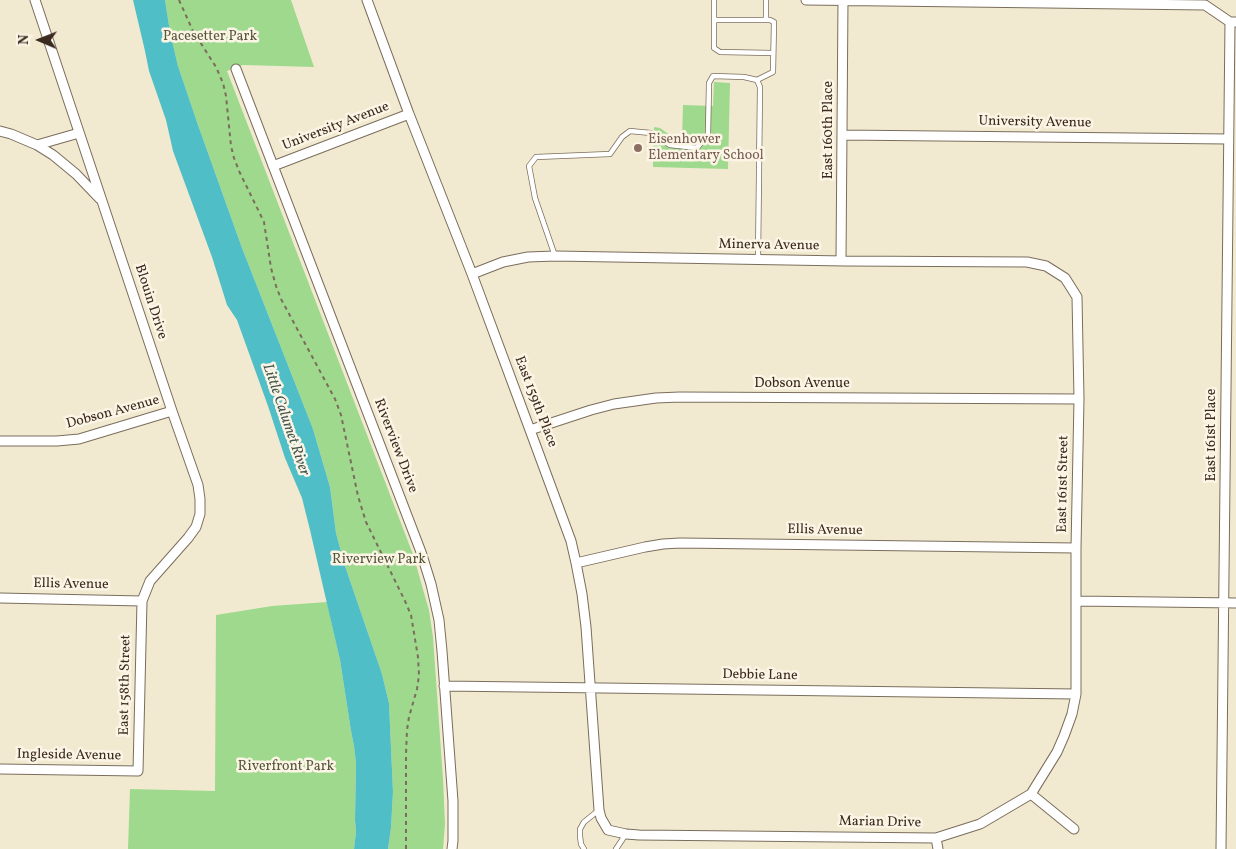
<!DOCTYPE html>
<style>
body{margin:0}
#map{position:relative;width:1236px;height:849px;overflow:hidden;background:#f2ead0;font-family:Vollkorn,serif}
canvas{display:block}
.north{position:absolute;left:15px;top:15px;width:50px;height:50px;-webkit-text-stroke:4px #fcf5e5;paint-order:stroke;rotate:271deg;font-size:14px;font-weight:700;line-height:20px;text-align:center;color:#3b2a1e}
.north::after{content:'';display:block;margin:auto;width:18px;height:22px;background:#3b2a1e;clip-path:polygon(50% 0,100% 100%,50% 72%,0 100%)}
</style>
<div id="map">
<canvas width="1236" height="849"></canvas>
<div class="north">N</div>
</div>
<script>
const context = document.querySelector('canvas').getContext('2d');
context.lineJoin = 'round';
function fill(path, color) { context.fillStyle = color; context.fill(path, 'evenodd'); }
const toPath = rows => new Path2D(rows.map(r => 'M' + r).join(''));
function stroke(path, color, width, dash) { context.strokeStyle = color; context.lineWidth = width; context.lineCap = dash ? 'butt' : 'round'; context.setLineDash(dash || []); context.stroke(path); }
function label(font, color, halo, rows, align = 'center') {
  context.font = font + ' Vollkorn,serif'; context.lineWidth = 5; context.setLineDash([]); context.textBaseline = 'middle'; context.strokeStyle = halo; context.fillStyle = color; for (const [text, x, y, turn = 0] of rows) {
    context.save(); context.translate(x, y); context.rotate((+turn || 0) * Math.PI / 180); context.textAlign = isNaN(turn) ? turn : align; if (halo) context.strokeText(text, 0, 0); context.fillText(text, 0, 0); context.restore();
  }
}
fill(toPath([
 [165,0,291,0,314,67,243,65,227,71,414,557,422,586,429,610,433,637,443,779,445,824,443,849,388,849,391,828,393,792,389,703,382,674,344,563,336,533,330,487,313,429,242,248,198,125,178,66,170,32],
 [714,82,730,83,728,169,653,167,654,127,660,128,671,136,682,140,683,105,713,106],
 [327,602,340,660,351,731,354,746,356,763,355,820,356,832,354,849,128,849,130,789,215,791,216,615,272,606]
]), '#9ed98d');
fill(toPath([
 [133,0,165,0,170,32,178,66,198,125,242,248,313,429,330,487,336,533,344,563,382,674,389,703,393,792,391,828,388,849,354,849,356,832,355,820,356,763,354,746,351,731,340,660,310,530,302,498,285,458,268,406,237,320,227,305,212,257,173,151,166,120,149,71,145,51]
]), '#50bec7');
const service = toPath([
 [714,0,714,20,770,20,774,22,773,72,757,80],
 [766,0,766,20],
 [714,20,714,48,720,52,773,53],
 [555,256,535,198,529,166,536,157,610,154,622,137,630,131,651,133,670,145,697,148,708,134,709,83,713,76,744,77,757,80,760,87,758,259],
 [584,849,581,844,580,836,580,829,584,822,599,810],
 [616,849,626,834]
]);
const minor = toPath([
 [367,0,409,114,472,274,530,430,571,541,576,563,582,594,586,627,599,810,601,818,608,830,626,834,639,835,936,838,980,824,1031,794,1057,752,1064,736,1072,714,1076,694,1076,548,1079,399,1077,297,1065,278,1046,266,1027,262,845,261,555,256,528,257,503,262,472,274],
 [806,0,1205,5,1230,22,1236,22],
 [236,69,421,552,431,584,439,620,442,651,453,801,453,841,452,849],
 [0,131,11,134,37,145,53,155,76,174,100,199],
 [842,135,1228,139],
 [37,145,79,133],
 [273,166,409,114],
 [841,261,843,0],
 [530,430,591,410,614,404,656,398,680,397,1079,399],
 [0,441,57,441,79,439,172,411],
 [576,563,645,547,663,544,680,543,1076,548],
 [0,598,142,601],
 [1077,601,1236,603],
 [444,686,1076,694],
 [0,769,138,771,142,601,150,581,188,538,196,527,200,514,200,499,198,485,172,411,35,0],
 [1031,794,1074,829],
 [936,838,938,849],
 [1221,849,1230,22]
]);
stroke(service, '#7b6d5c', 6);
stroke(minor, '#7b6d5c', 11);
stroke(toPath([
 [179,0,193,31,216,67,223,83,226,96,231,146,234,158,239,171,264,222,271,268,276,286,281,299,335,399,341,415,358,496,366,522,405,601,411,615,418,657,419,675,417,689,409,717,407,730,406,754,406,849]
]), '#7b6d5c', 2, [4, 4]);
stroke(service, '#fff', 4.5);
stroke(minor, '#fff', 9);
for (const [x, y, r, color] of [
 [638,148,5,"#8d6e63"]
]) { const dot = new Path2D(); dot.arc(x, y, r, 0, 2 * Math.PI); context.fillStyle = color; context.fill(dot); stroke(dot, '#fcf5e5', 2); }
label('14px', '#54563a', '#fcf5e5', [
 ["Pacesetter Park",210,37],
 ["Riverview Park",379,560],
 ["Riverfront Park",286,767]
]);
label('14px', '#3b2a1e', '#fcf5e5', [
 ["University Avenue",1035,123,1],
 ["University Avenue",336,127,-21],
 ["East 160th Place",829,130,-90],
 ["Minerva Avenue",769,246,1],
 ["Blouin Drive",150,302,72],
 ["Dobson Avenue",802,384],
 ["East 159th Place",535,402,69],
 ["Dobson Avenue",113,413,-15],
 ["East 161st Place",1212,435,-90],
 ["Riverview Drive",395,446,69],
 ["East 161st Street",1064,484,-89],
 ["Ellis Avenue",825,531,1],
 ["Ellis Avenue",71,585,1],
 ["Debbie Lane",760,676,1],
 ["East 158th Street",126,685,-89],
 ["Ingleside Avenue",69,756,1],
 ["Marian Drive",880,823,1]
]);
label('14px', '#785e54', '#fcf5e5', [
 ["Eisenhower",648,140],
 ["Elementary School",648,156]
], 'left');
label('italic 15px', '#415651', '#fcf5e5', [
 ["Little Calumet River",285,420,71]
]);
</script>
